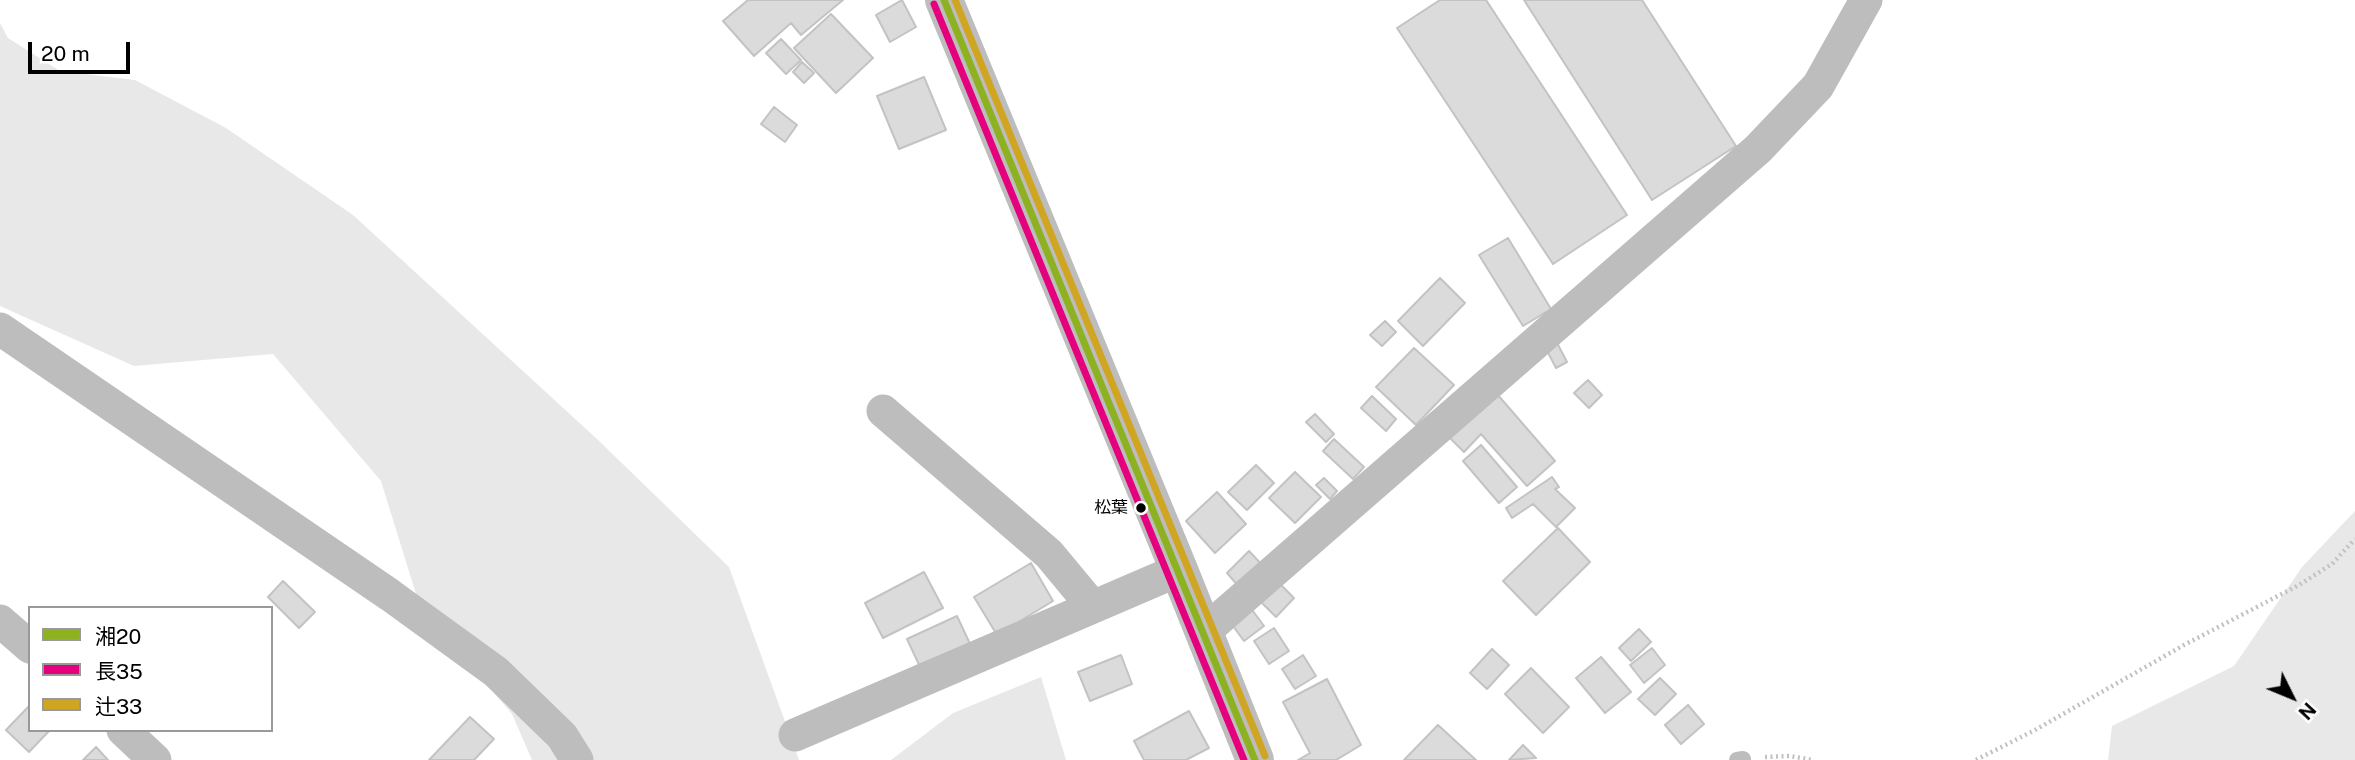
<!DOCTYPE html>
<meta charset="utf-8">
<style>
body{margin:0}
#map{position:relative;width:2355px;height:760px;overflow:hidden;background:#fff;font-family:"Public Sans","Noto Sans JP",sans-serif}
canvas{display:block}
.legend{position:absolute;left:28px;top:606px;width:245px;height:126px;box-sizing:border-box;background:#fff;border:2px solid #999;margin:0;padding:9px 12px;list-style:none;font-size:21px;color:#000}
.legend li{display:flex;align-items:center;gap:14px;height:35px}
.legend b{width:35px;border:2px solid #999}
.north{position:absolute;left:2257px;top:662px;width:70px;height:70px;-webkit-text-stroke:5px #fff;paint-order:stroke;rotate:133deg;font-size:19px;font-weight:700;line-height:28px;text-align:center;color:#000}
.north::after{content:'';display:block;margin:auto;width:24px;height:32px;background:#000;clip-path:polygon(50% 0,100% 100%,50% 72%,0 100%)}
.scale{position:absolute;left:28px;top:42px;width:102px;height:32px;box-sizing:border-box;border:4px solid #000;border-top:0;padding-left:9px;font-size:21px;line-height:24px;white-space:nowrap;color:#000;-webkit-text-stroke:5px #fff;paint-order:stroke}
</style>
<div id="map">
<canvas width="2355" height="760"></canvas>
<ul class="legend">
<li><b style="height:9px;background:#8db120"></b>湘20</li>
<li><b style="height:9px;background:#e5007d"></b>長35</li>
<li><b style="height:9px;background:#d0a522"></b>辻33</li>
</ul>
<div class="north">N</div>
<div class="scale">20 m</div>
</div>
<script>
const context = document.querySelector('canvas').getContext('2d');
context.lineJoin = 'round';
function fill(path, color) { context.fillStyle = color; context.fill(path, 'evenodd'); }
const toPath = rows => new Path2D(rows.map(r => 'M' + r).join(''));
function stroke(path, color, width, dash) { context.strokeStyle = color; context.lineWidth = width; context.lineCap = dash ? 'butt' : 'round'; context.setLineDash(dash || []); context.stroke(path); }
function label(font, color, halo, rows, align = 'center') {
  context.font = font + ' "Public Sans","Noto Sans JP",sans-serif'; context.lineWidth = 5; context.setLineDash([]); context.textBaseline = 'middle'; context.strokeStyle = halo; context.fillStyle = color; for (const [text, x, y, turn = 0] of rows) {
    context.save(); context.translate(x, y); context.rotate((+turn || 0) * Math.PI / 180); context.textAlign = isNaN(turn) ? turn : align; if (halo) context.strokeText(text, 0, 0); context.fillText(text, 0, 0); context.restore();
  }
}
fill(toPath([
 [0,23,8,38,60,71,135,80,226,128,353,215,597,439,729,567,799,760,532,760,512,714,420,607,381,481,273,354,134,366,0,306],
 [2355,511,2355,760,2108,760,2112,726,2234,666,2302,567],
 [1041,677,1066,760,891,760,953,713]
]), '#e8e8e8');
const building = toPath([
 [748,0,843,0,801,35,791,23,754,56,723,21,748,0],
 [902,0,916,27,890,42,876,15,902,0],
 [1440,0,1486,0,1627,215,1553,264,1397,28,1440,0],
 [1524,0,1642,0,1736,146,1652,200,1524,0],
 [831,14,873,58,836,93,794,48,831,14],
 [781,39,801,60,786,74,766,53,781,39],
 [802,62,814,73,804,83,793,72,802,62],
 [924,77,946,130,899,149,877,96,924,77],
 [774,107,797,125,785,142,761,124,774,107],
 [1508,238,1551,309,1523,326,1479,255,1508,238],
 [1440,278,1465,303,1423,346,1398,321,1440,278],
 [1385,321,1396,332,1382,346,1370,335,1385,321],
 [1555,339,1567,362,1556,368,1544,345,1555,339],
 [1414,348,1454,385,1416,425,1376,387,1414,348],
 [1588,380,1602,395,1589,408,1574,393,1588,380],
 [1497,394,1555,461,1527,486,1481,434,1464,452,1442,430,1497,394],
 [1372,396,1396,419,1386,431,1361,408,1372,396],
 [1315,414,1334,434,1326,442,1306,422,1315,414],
 [1334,439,1364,467,1353,479,1323,451,1334,439],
 [1481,445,1517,487,1499,503,1463,461,1481,445],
 [1256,465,1274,483,1247,510,1228,492,1256,465],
 [1295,472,1321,497,1295,523,1269,498,1295,472],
 [1552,477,1559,487,1555,489,1575,508,1556,527,1533,504,1512,518,1506,508,1552,477],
 [1324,478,1337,491,1330,499,1316,485,1324,478],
 [1217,492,1246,524,1215,553,1186,521,1217,492],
 [1558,528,1590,562,1536,615,1503,581,1558,528],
 [1249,551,1264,567,1241,589,1227,573,1249,551],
 [1031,563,1053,601,997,635,974,597,1031,563],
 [924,572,943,608,883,638,865,603,924,572],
 [1274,578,1294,598,1276,617,1256,597,1274,578],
 [283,581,315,612,299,628,268,597,283,581],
 [1250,607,1264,626,1244,641,1230,622,1250,607],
 [957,616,971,646,921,669,907,639,957,616],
 [1274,628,1289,651,1269,664,1254,641,1274,628],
 [1639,629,1651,642,1631,661,1619,648,1639,629],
 [1652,648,1665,665,1644,683,1630,665,1652,648],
 [1492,649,1509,665,1487,689,1470,673,1492,649],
 [1121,655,1132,684,1090,701,1078,672,1121,655],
 [1303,655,1316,676,1295,689,1282,669,1303,655],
 [1601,657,1631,692,1605,713,1576,678,1601,657],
 [1531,668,1569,707,1543,733,1505,694,1531,668],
 [1660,678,1676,694,1655,715,1638,699,1660,678],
 [1327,679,1361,745,1336,760,1298,760,1310,753,1283,702,1327,679],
 [30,705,30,730,50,730,29,752,6,730,30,705],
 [1688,705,1704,724,1681,744,1665,725,1688,705],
 [1189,711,1209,748,1186,760,1144,760,1134,741,1189,711],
 [470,717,494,739,474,760,429,760,470,717],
 [1438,725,1476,760,1404,760,1438,725],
 [1523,745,1536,758,1509,760,1523,745],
 [96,747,108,760,83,760,96,747]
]);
fill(building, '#dbdbdb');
stroke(building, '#c3c3c3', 2);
stroke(toPath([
 [1765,757,1790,756,1813,760],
 [1976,760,2035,730,2184,645,2299,585,2332,564,2355,539]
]), '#c2c2c2', 4.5, [2, 3.5]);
stroke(toPath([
 [1737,760,1743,759]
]), '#bdbdbd', 16);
stroke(toPath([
 [0,329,390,595,496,672,562,736,577,760],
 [883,411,1049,554,1093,607],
 [0,621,30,647],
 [1204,632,1758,149,1818,86,1866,0],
 [123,730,155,760],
 [795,735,1179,570]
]), '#bdbdbd', 33);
stroke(toPath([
 [944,0,1179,570,1255,760]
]), '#bdbdbd', 38);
stroke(toPath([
 [944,0,1255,760]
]), '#8db120', 7);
stroke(toPath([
 [934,4,1244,760]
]), '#e5007d', 7);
stroke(toPath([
 [955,0,1265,756]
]), '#d0a522', 7);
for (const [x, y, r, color] of [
 [1141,508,6,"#000"]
]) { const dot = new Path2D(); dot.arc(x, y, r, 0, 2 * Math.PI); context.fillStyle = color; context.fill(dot); stroke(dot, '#fff', 2.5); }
label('17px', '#000', '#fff', [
 ["松葉",1128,508]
], 'right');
</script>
